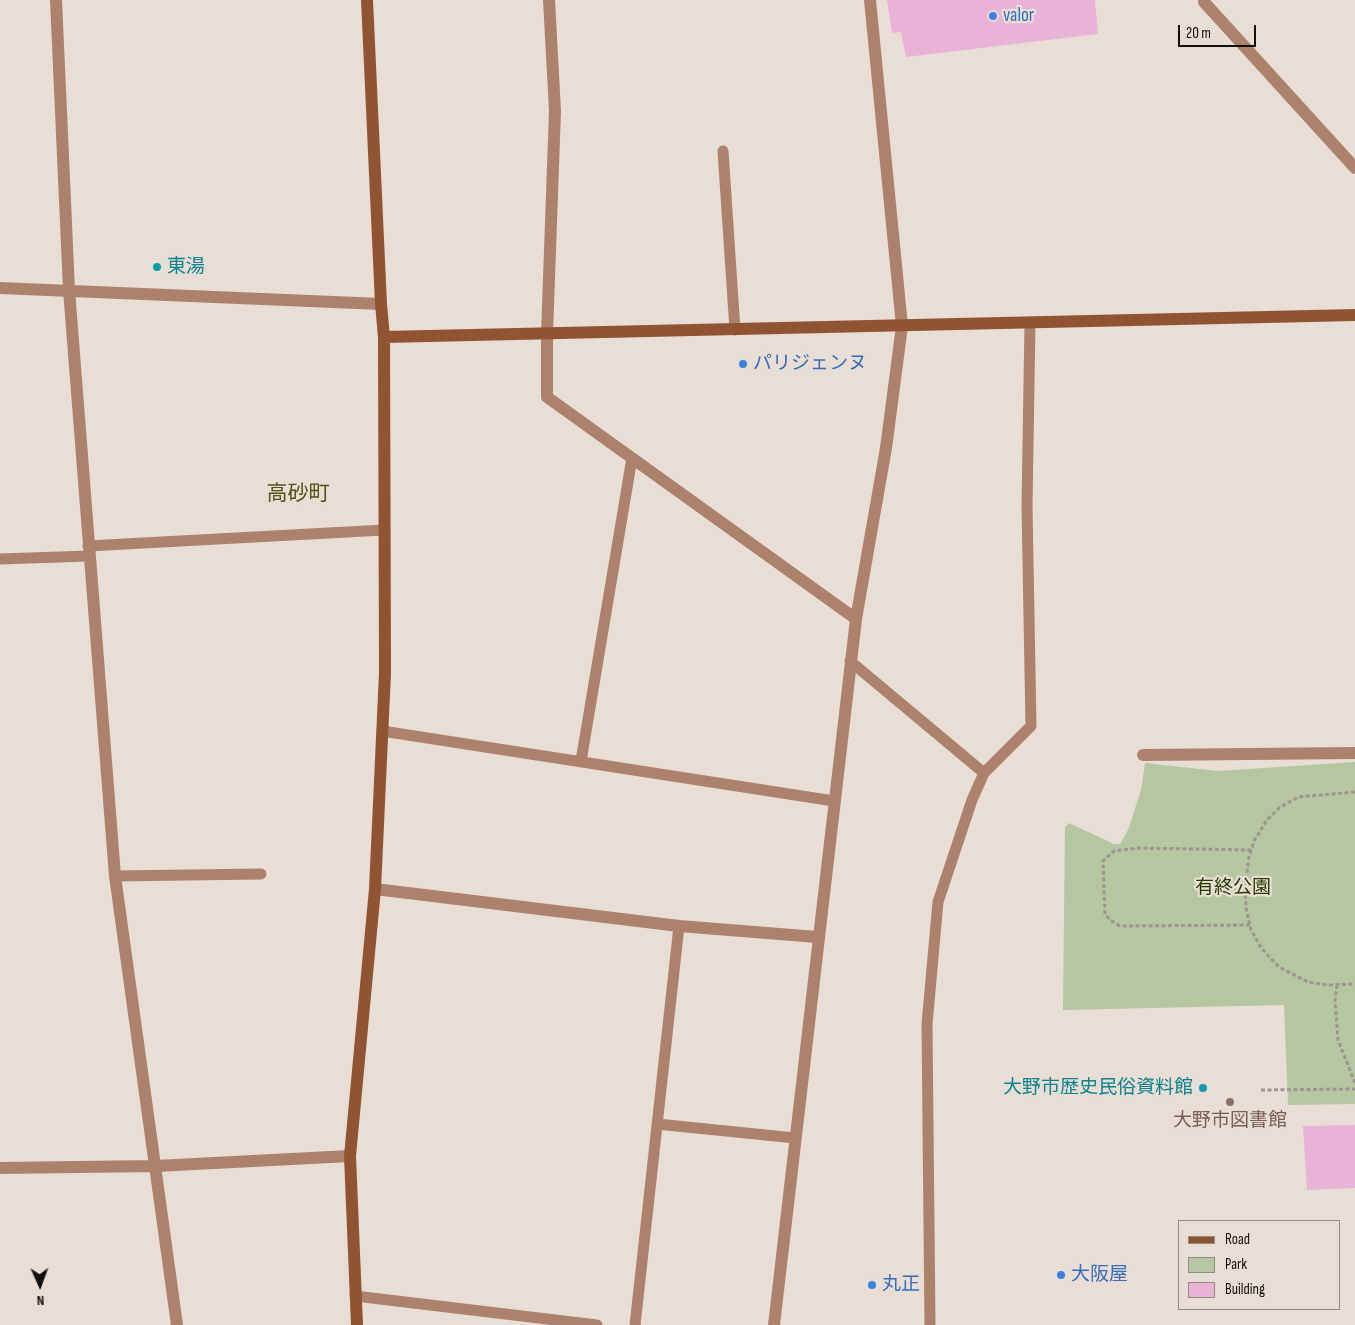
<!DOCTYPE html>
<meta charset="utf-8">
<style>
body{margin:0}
#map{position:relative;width:1355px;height:1325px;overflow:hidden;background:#e8ded5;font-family:"Sofia Sans Condensed",sans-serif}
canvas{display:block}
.legend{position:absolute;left:1178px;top:1220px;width:162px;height:90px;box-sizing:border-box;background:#e8ded5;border:1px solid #928b84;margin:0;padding:6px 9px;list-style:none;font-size:15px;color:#120e0b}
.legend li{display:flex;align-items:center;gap:10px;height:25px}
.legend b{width:25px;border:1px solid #928b84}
.north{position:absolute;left:15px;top:1260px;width:50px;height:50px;-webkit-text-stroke:4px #e8ded5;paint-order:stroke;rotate:178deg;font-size:14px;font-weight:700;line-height:20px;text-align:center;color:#120e0b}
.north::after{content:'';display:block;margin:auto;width:18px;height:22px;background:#120e0b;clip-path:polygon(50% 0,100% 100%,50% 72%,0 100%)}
.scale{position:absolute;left:1178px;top:25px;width:78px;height:22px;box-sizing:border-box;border:2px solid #120e0b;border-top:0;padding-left:6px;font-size:15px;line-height:18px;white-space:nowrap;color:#120e0b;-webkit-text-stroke:4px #e8ded5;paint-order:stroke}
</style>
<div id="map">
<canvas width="1355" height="1325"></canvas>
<ul class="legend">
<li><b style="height:6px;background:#915432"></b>Road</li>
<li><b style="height:14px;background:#b5c6a1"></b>Park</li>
<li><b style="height:14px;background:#e9b3d8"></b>Building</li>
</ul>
<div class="north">N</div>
<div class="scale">20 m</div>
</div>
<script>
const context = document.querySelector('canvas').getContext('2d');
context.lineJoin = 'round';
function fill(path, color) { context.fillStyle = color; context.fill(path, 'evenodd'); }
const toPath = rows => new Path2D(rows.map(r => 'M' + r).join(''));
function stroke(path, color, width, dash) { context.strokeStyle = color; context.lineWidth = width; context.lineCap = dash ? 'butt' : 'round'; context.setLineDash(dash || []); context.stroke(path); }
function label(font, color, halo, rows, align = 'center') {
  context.font = font + ' "Sofia Sans Condensed","Noto Sans JP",sans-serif'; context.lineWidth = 4.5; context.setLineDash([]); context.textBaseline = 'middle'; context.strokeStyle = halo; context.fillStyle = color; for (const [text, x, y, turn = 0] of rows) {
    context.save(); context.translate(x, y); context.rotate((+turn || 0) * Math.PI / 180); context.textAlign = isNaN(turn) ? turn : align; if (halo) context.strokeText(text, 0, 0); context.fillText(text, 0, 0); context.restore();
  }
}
fill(toPath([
 [1355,762,1355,1104,1288,1105,1284,1005,1063,1010,1065,827,1069,823,1114,844,1120,844,1128,830,1141,790,1145,763,1218,771]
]), '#b5c6a1');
fill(toPath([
 [887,0,1095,0,1098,34,906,57,901,32,892,33],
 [1355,1125,1355,1188,1307,1190,1303,1126]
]), '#e9b3d8');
stroke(toPath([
 [1355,792,1298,797,1279,808,1267,820,1254,841,1249,857,1245,888,1246,908,1251,930,1262,949,1279,967,1308,982,1328,985,1355,984],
 [1250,925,1120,926,1110,920,1105,914,1103,861,1114,851,1139,848,1251,850],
 [1337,985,1335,1001,1338,1040,1355,1083],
 [1261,1090,1355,1089]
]), '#9d958e', 3, [4, 2.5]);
stroke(toPath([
 [723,151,735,330],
 [88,546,384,530],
 [0,559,89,556],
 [850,661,984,773],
 [382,731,834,801],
 [581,761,632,458],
 [115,876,261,874],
 [657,1124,795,1138],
 [355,1296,597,1325],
 [635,1325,679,926],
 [930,1325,927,1024,938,902,972,800,984,773,1031,726,1027,506,1030,323]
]), '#ad826c', 11);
stroke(toPath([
 [56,0,69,290,115,876,177,1325],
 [549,0,555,111,547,334,547,397,856,619],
 [1204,2,1355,168],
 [0,288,381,304],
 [1143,755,1355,753],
 [375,889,679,926,817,937],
 [0,1168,156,1166,350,1156],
 [774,1325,856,619,886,448,902,326,870,0]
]), '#ad826c', 12);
stroke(toPath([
 [384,337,1355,315],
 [357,1325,350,1156,375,889,385,673,384,337,381,304,367,0]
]), '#915432', 12);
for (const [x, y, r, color] of [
 [993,16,5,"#3f7fe0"],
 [157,267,5,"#0f9aa8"],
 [743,364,5,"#3f7fe0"],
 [1203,1088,5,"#0f9aa8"],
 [1230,1102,5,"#8d6e63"],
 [1061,1275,5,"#3f7fe0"],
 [872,1285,5,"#3f7fe0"]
]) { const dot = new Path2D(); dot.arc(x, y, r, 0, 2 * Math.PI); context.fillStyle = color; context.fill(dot); stroke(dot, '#e8ded5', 2); }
label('19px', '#366cbe', '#e8ded5', [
 ["valor",1003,16],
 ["パリジェンヌ",753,364],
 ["大阪屋",1071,1275],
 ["丸正",882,1285]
], 'left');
label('19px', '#0d838f', '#e8ded5', [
 ["東湯",167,267],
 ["大野市歴史民俗資料館",1193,1088,"right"]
], 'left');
label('19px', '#263b00', '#e8ded5', [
 ["有終公園",1233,888]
]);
label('19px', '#785e54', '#e8ded5', [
 ["大野市図書館",1230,1121]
]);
label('21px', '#535215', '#e8ded5', [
 ["高砂町",298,495]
]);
</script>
